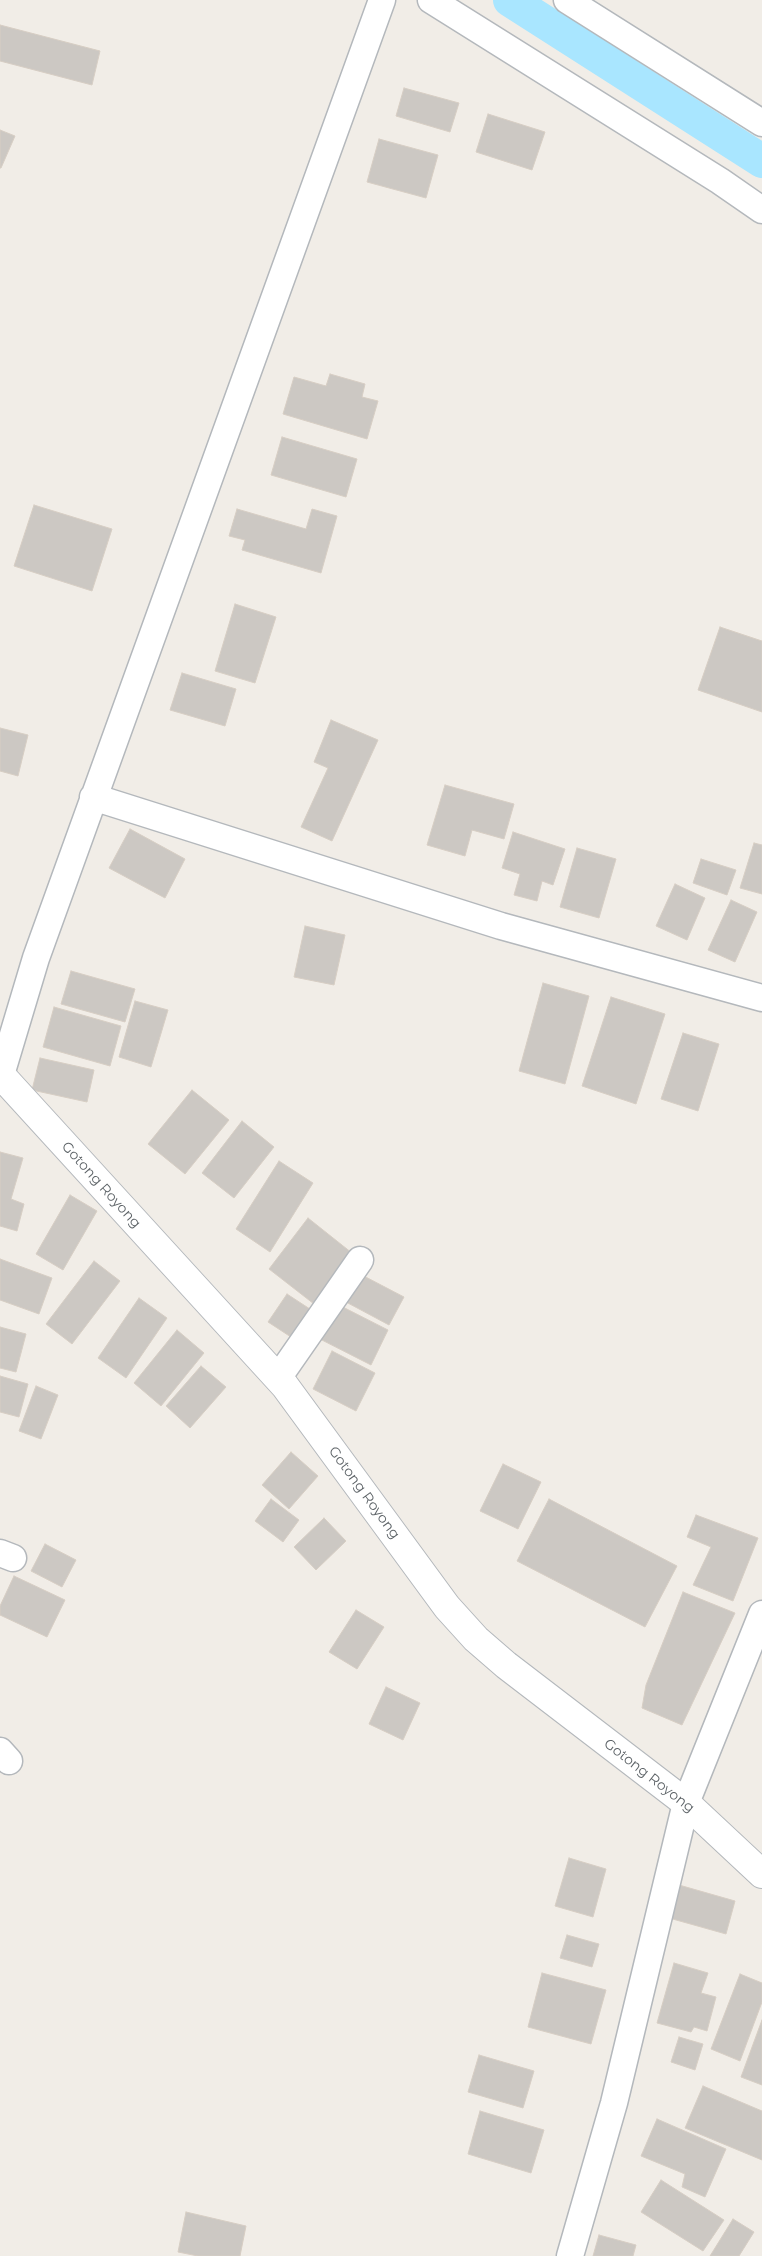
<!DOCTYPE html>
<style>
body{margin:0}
canvas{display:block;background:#f1ede7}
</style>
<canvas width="762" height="2256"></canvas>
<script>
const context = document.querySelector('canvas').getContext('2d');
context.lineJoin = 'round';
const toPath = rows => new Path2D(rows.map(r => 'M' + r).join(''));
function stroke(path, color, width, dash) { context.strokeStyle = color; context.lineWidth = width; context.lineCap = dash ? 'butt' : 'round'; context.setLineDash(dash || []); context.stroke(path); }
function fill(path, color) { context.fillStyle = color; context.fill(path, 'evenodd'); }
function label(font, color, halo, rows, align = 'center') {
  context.font = font + ' Montserrat,sans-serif'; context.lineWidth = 5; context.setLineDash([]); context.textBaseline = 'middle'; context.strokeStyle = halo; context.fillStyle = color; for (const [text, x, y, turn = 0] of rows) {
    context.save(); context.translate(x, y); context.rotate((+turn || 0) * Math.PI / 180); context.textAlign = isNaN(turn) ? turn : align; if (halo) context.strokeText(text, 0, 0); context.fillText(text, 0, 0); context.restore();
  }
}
stroke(toPath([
 [510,0,762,161]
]), '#a9e6ff', 34);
const building = toPath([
 [0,25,100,51,92,85,0,61,0,25],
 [404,88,459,103,450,132,396,116,404,88],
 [488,114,545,132,532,170,476,152,488,114],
 [0,130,15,136,1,168,0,168,0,130],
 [379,139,438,155,426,198,367,182,379,139],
 [330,374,365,384,362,397,378,401,367,439,283,414,294,377,326,386,330,374],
 [282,437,357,459,346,497,271,475,282,437],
 [34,505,112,529,92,591,14,566,34,505],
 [237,509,306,529,312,509,337,516,321,573,242,550,245,540,229,536,237,509],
 [235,604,276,617,255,683,215,671,235,604],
 [720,627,762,641,762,712,698,690,720,627],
 [182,673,236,689,225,726,170,710,182,673],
 [331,720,378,740,332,841,301,827,328,768,314,762,331,720],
 [0,728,28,735,18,776,0,771,0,728],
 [445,785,514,804,504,839,472,830,465,856,427,845,445,785],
 [130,829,185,859,165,898,109,868,130,829],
 [513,832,565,849,553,885,542,881,537,901,514,895,520,874,502,868,513,832],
 [754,843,762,845,762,894,740,888,754,843],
 [577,848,616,859,599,918,560,907,577,848],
 [701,859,736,870,727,895,693,883,701,859],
 [675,884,705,898,687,940,656,926,675,884],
 [731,900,757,912,735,962,708,950,731,900],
 [305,926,345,935,334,985,294,977,305,926],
 [71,971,135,989,125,1022,61,1004,71,971],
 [543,983,589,996,565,1084,519,1071,543,983],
 [611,997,665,1014,636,1104,582,1086,611,997],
 [135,1001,168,1010,151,1067,119,1057,135,1001],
 [54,1007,121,1026,110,1066,43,1047,54,1007],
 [683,1033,719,1044,698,1111,661,1099,683,1033],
 [40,1058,94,1070,87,1102,32,1090,40,1058],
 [192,1090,229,1120,185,1174,148,1144,192,1090],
 [242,1121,274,1147,234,1198,202,1173,242,1121],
 [0,1152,23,1158,11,1199,24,1204,17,1231,0,1226,0,1152],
 [279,1161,313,1183,270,1252,236,1229,279,1161],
 [70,1195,97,1211,63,1270,36,1254,70,1195],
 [308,1218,352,1253,314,1304,269,1269,308,1218],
 [0,1259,52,1278,39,1314,0,1300,0,1259],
 [94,1261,120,1281,72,1344,46,1324,94,1261],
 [360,1274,404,1297,389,1325,346,1302,360,1274],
 [287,1294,313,1311,294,1339,268,1322,287,1294],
 [139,1298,167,1318,126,1378,98,1358,139,1298],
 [333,1302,388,1330,371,1365,316,1337,333,1302],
 [0,1327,26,1334,16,1372,0,1368,0,1327],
 [177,1330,204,1353,161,1406,134,1383,177,1330],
 [332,1351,375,1373,356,1411,313,1389,332,1351],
 [201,1366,226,1387,190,1428,166,1406,201,1366],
 [0,1376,28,1384,19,1417,0,1412,0,1376],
 [36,1386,58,1395,41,1439,19,1431,36,1386],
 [291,1452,318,1476,289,1509,262,1485,291,1452],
 [503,1464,541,1482,518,1529,480,1511,503,1464],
 [271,1499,299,1520,283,1542,255,1521,271,1499],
 [549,1499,677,1566,645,1627,517,1561,549,1499],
 [696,1515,758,1538,733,1601,693,1585,711,1547,687,1537,696,1515],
 [324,1518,346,1541,316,1570,294,1547,324,1518],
 [45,1544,76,1560,62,1587,31,1571,45,1544],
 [14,1576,65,1600,47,1637,0,1615,0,1606,14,1576],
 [683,1592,735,1613,682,1725,642,1708,646,1685,683,1592],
 [356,1610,384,1627,357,1669,329,1652,356,1610],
 [386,1687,420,1703,403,1740,369,1724,386,1687],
 [569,1858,606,1869,593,1917,555,1906,569,1858],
 [679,1885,735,1901,726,1934,669,1918,679,1885],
 [567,1935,599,1944,592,1967,560,1958,567,1935],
 [674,1963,708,1973,701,1993,716,1997,707,2031,694,2027,691,2032,657,2023,674,1963],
 [542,1973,606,1990,591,2044,528,2027,542,1973],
 [740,1974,762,1983,762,2002,740,2061,711,2049,740,1974],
 [762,2020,762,2085,741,2077,762,2020],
 [679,2037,703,2044,695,2070,671,2062,679,2037],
 [479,2055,534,2071,523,2108,468,2092,479,2055],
 [703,2086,762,2111,762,2160,685,2128,703,2086],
 [480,2111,544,2130,531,2173,468,2154,480,2111],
 [657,2119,726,2149,705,2197,682,2187,685,2174,641,2156,657,2119],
 [661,2180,724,2220,703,2251,641,2212,661,2180],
 [186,2212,246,2226,240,2256,198,2256,178,2252,186,2212],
 [733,2219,754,2232,739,2256,710,2256,733,2219],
 [599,2235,636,2245,633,2256,593,2256,599,2235]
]);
fill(building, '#ccc8c3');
stroke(building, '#d7cec4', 1);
const minor = toPath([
 [431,0,720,181,762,210],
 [567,0,762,123],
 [93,797,501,926,762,998],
 [0,1078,36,958,382,0],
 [278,1378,360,1260],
 [0,1553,13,1558],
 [0,1751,9,1761],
 [570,2256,614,2103,686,1803,762,1614]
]);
const tertiary = toPath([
 [0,1074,285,1386,447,1607,476,1639,506,1665,686,1803,762,1874]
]);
stroke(minor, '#b4b8bc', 29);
stroke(tertiary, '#b4b8bc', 30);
stroke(minor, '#fff', 26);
stroke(tertiary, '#fff', 28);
label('14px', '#5e6468', '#fff', [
 ["Gotong Royong",101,1185,48],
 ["Gotong Royong",364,1493,54],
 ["Gotong Royong",649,1776,38]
]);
</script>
